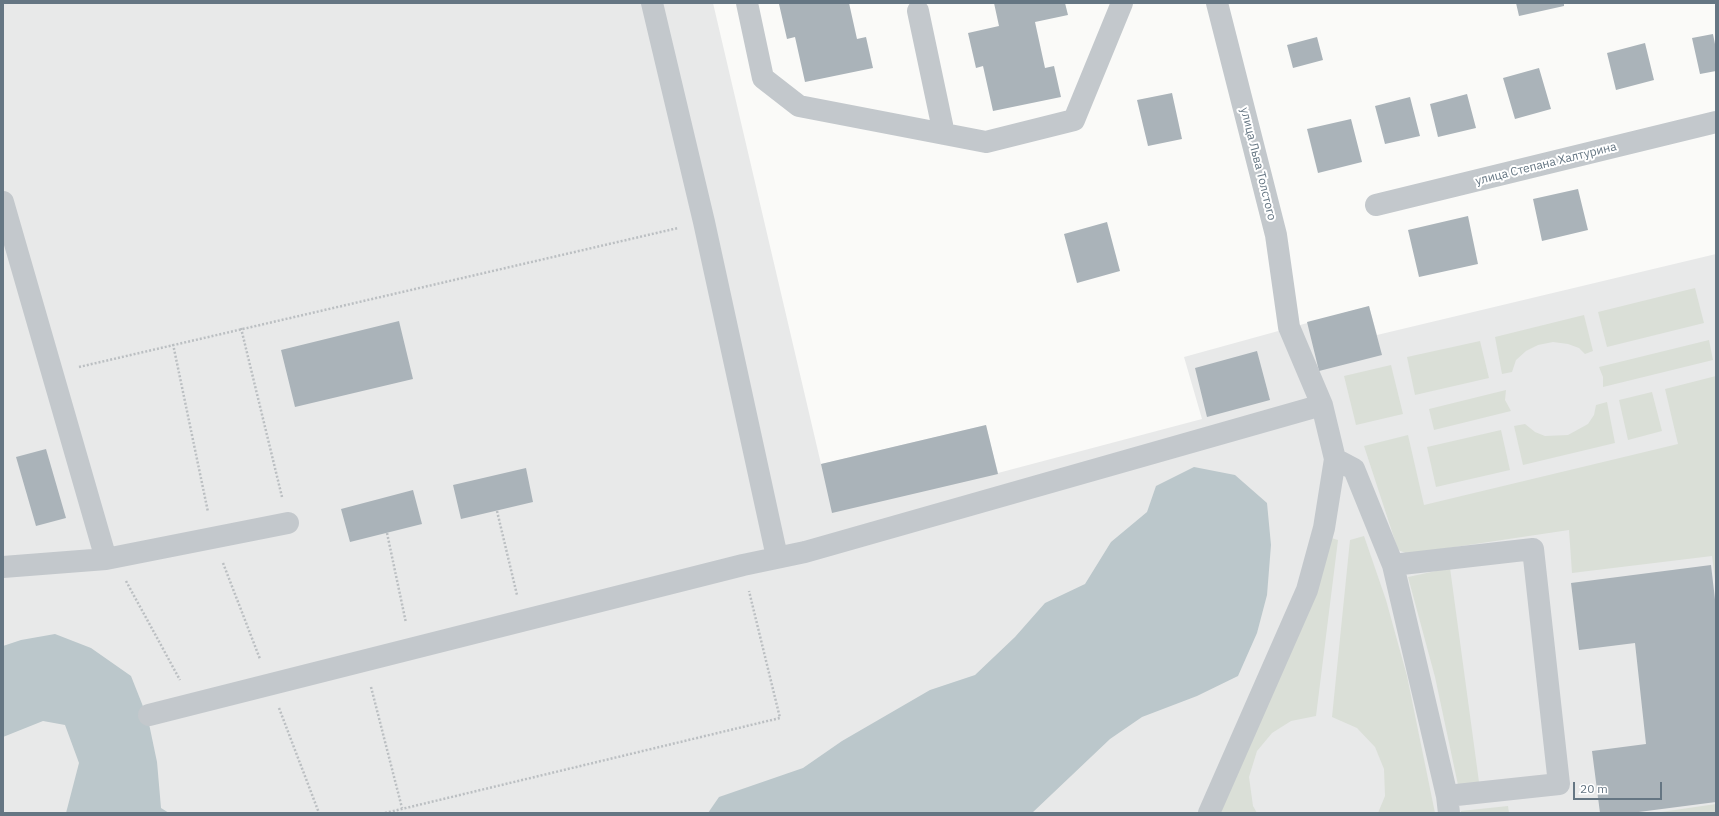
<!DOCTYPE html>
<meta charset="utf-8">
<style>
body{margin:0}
#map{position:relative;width:1719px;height:816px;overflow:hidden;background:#fafaf8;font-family:"IBM Plex Sans",sans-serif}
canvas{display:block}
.frame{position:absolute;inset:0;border:4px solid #657683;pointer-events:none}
.scale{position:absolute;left:1573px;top:782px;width:89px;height:18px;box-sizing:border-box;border:2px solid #657683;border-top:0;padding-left:5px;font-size:12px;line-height:14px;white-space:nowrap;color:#657683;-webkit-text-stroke:3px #fff;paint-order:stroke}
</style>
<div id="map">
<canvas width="1719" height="816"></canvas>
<div class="frame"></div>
<div class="scale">20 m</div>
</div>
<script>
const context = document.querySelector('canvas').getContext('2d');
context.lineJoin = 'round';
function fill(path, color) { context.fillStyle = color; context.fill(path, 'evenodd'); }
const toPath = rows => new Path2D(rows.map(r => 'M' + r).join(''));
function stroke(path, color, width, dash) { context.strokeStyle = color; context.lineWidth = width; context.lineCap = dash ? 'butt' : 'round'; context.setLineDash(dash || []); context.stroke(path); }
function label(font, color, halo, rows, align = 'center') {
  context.font = font + ' "IBM Plex Sans",sans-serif'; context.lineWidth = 4; context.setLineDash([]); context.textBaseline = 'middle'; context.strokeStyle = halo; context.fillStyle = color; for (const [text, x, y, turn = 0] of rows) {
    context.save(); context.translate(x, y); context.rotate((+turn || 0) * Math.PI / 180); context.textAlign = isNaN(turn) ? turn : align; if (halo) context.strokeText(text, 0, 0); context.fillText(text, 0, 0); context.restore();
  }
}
fill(toPath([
 [3,3,713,3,821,464,986,425,998,473,1202,419,1184,357,1369,306,1377,335,1716,254,1716,813,3,813]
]), '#e8e9e9');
fill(toPath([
 [1695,288,1704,323,1607,347,1598,312],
 [1584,315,1593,351,1585,354,1579,348,1568,344,1553,342,1538,345,1526,351,1516,360,1512,372,1502,374,1495,337],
 [1709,340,1713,360,1603,387,1603,377,1599,367],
 [1480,341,1489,378,1415,395,1407,357],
 [1391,365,1403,414,1356,425,1344,376],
 [1716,376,1716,587,1712,556,1572,573,1569,530,1408,554,1398,550,1364,446,1408,435,1424,505,1678,444,1665,389],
 [1506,390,1505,400,1511,411,1434,430,1429,409],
 [1652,392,1662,431,1628,440,1619,400],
 [1607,402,1615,443,1523,465,1514,426,1525,424,1535,432,1545,436,1568,435,1588,424,1594,415,1596,405],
 [1501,430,1510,470,1436,487,1427,447],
 [1364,536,1386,600,1407,676,1435,813,1378,813,1385,796,1384,769,1375,747,1357,728,1332,717,1350,540],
 [1328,537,1338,540,1316,716,1291,721,1272,733,1257,751,1249,777,1253,806,1257,813,1217,813],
 [1450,568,1479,782,1458,785,1435,677,1408,577],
 [1716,804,1716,813,1654,813],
 [1508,806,1509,813,1461,813,1461,811]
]), '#dadfd7');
fill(toPath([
 [1194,467,1235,475,1267,503,1271,545,1267,595,1257,633,1238,676,1197,696,1142,717,1110,739,1032,813,708,813,719,797,803,768,842,741,930,690,975,675,1015,637,1045,603,1085,584,1111,542,1147,512,1156,486],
 [55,634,91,648,131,676,148,719,157,762,161,808,169,813,66,813,79,763,65,725,43,721,3,737,3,646,21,640]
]), '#bbc7cb');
fill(toPath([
 [785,3,849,3,857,39,866,37,873,68,805,82,795,37,787,39,779,4],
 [994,3,1065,3,1068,15,1035,22,1045,68,1054,66,1061,97,993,111,983,66,976,68,968,33,999,26],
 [1516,3,1564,3,1564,6,1519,16],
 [1713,34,1716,49,1716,71,1700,74,1692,38],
 [1317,37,1323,60,1293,68,1287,45],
 [1645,43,1654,80,1616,90,1607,53],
 [1539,68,1551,109,1515,119,1503,78],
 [1172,93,1182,139,1148,146,1137,100],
 [1467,94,1476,128,1438,137,1430,104],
 [1410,97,1420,136,1385,144,1375,106],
 [1351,119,1362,162,1318,173,1307,129],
 [1578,189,1588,230,1542,241,1533,199],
 [1468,216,1478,264,1419,277,1408,230],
 [1107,222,1120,271,1077,283,1064,234],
 [1369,306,1382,355,1319,371,1307,322],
 [399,321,413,379,295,407,281,350],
 [1257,351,1270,400,1207,417,1195,368],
 [986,425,998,474,832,513,821,464],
 [46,449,66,518,36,526,16,457],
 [526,468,533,502,461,519,453,485],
 [413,490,422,524,350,542,341,509],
 [1711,565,1716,608,1716,802,1631,813,1600,813,1592,751,1646,744,1635,643,1579,650,1571,583]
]), '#aab3b9');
stroke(toPath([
 [241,328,282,497],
 [173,344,208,512],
 [79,367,678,228],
 [497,511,517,595],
 [387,533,406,623],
 [223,563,260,659],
 [126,581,180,680],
 [371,687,402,808],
 [279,708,319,813],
 [385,813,780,718,749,591]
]), '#bbbfc2', 2.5, [2, 2]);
stroke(toPath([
 [652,3,704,222,777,557],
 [747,3,763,78,799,106,986,142,1074,120,1122,3],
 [918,11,944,134],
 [3,202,106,559],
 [1376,205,1716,122],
 [1335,459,1354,469,1393,565,1447,796,1449,813],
 [1393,565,1533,549,1559,784,1447,796],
 [3,567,106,559,288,523],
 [149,715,743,565,805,552,1322,405],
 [1209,813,1307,590,1324,528,1335,459,1322,405,1289,327,1276,235,1217,3]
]), '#c3c8cc', 22);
label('12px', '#657683', '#fff', [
 ["улица Льва Толстого",1258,164,76],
 ["улица Степана Халтурина",1546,164,-14]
]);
</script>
